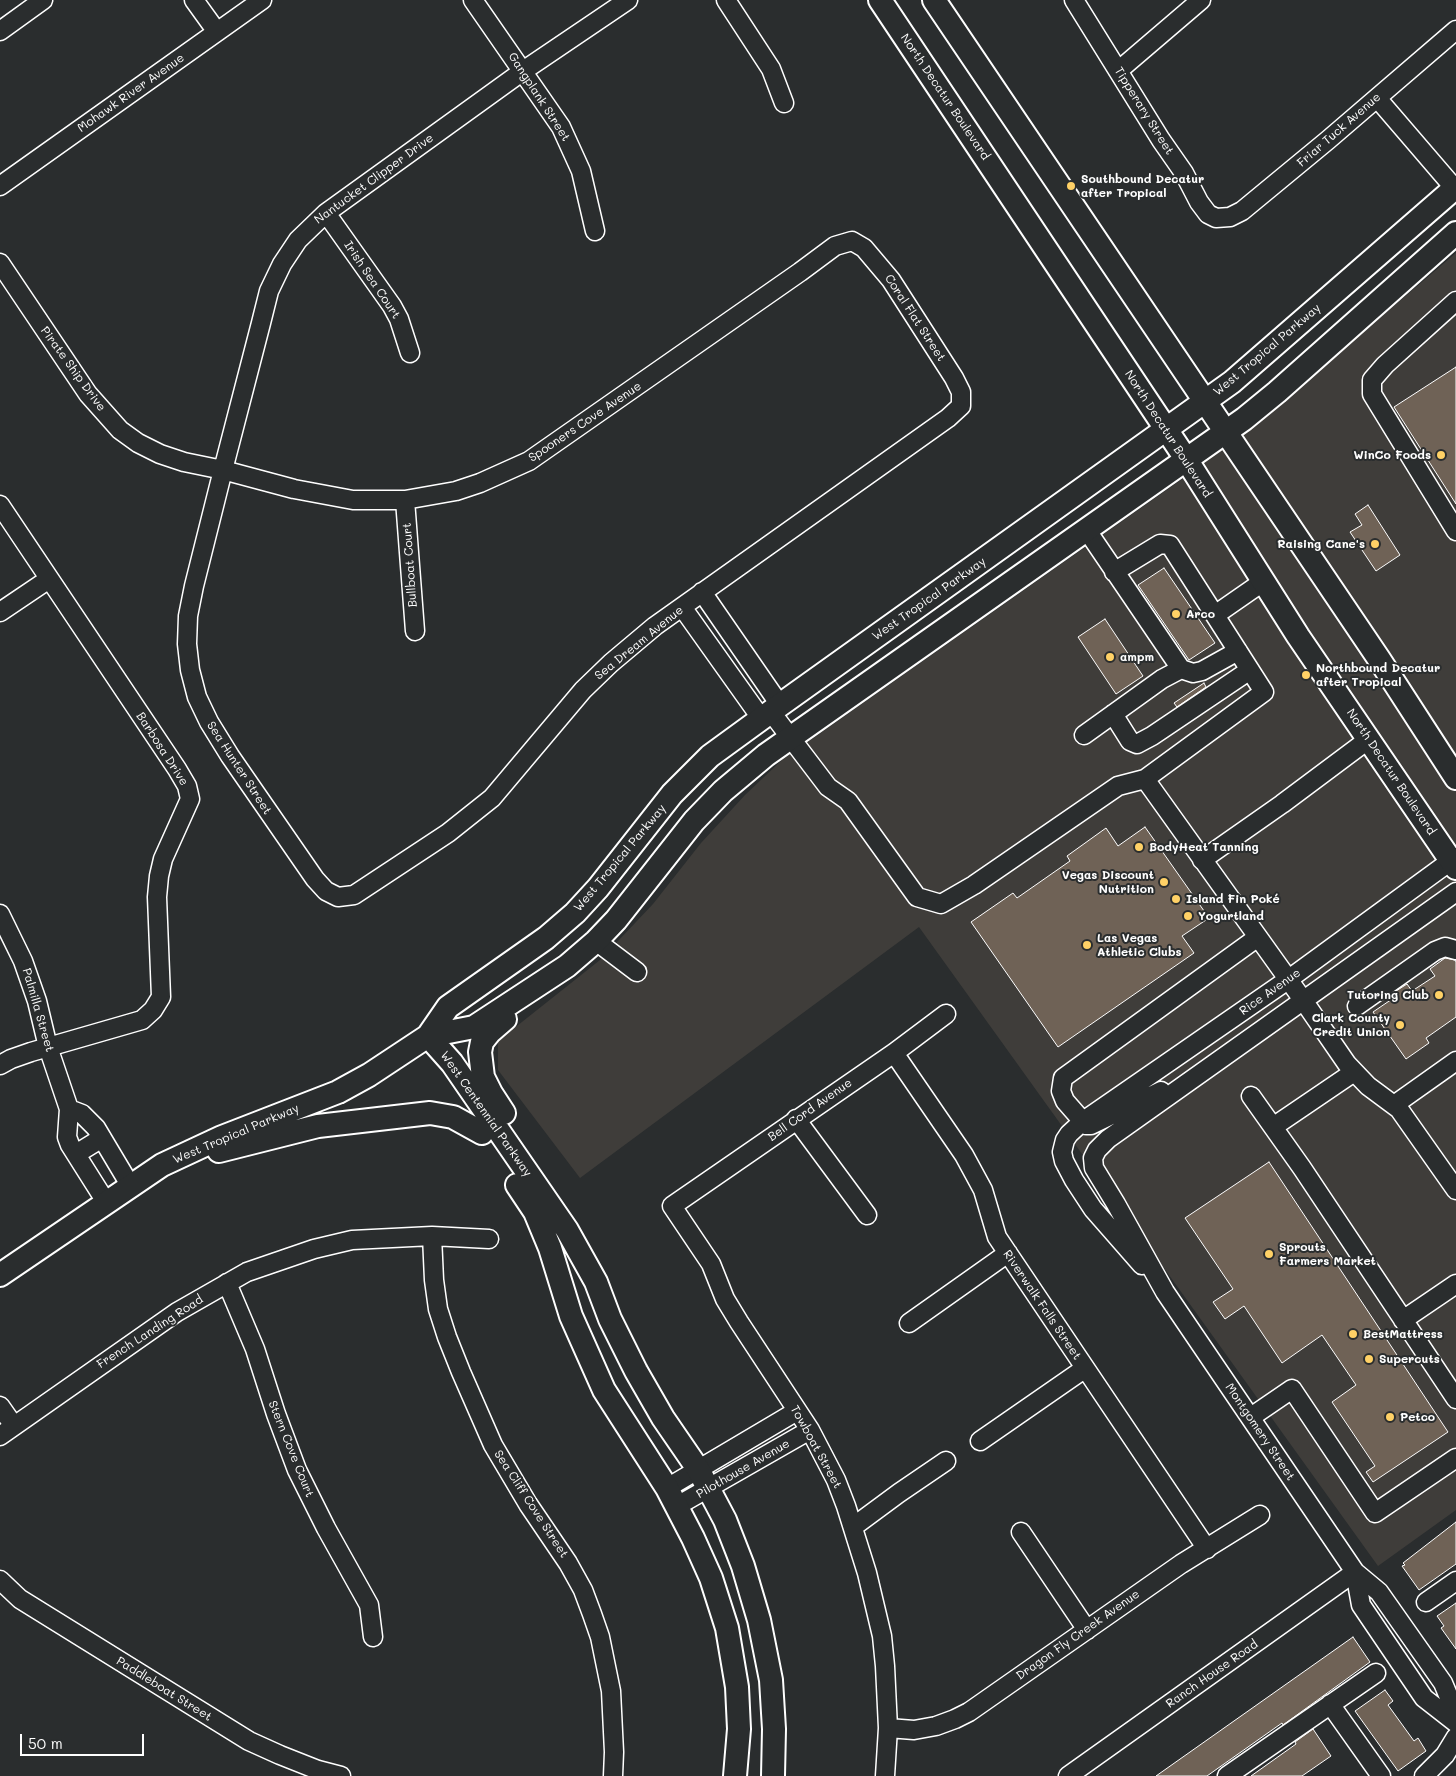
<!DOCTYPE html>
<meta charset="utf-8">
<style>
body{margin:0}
#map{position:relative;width:1456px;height:1776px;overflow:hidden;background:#2a2d2e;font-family:Mali,sans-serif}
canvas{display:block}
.scale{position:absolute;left:20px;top:1734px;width:124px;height:22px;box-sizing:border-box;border:2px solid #fff;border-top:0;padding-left:6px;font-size:15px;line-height:18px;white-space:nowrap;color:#fff;-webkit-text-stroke:4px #2a2d2e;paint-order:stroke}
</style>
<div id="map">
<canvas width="1456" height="1776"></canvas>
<div class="scale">50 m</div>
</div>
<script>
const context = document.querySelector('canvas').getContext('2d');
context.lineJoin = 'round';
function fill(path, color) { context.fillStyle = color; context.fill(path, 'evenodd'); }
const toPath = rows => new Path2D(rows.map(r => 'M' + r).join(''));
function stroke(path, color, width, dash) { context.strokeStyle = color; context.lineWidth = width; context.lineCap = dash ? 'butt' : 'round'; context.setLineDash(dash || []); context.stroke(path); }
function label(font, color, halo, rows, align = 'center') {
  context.font = font + ' Mali,sans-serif'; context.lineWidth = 4; context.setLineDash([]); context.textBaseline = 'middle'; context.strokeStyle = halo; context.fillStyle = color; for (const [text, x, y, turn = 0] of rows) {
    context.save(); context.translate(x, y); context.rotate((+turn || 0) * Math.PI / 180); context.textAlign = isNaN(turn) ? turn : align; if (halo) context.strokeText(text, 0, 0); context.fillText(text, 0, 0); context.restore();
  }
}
fill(toPath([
 [1456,253,1456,1510,1378,1566,919,927,580,1178,498,1070,498,1041,600,960,653,904,701,843,745,795,782,760,1185,477,1270,411]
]), '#3f3d3a');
const building = toPath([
 [1456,367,1456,504,1394,407,1456,367],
 [1368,505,1400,555,1376,571,1350,532,1362,525,1355,514,1368,505],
 [1164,568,1215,643,1189,660,1138,585,1164,568],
 [1105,619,1143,676,1116,694,1078,637,1105,619],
 [1204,683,1206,687,1177,707,1174,703,1204,683],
 [1145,827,1209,918,1182,936,1194,953,1058,1047,971,922,1013,893,1017,898,1070,861,1067,856,1106,828,1118,846,1145,827],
 [1445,958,1455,960,1456,962,1456,1017,1426,1038,1429,1043,1406,1059,1373,1012,1395,997,1393,993,1407,984,1412,991,1435,976,1430,969,1445,958],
 [1269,1162,1448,1432,1373,1482,1366,1472,1375,1466,1332,1402,1356,1385,1322,1335,1282,1363,1244,1306,1225,1319,1213,1302,1233,1289,1185,1218,1269,1162],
 [1456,1522,1456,1564,1419,1590,1402,1566,1405,1565,1403,1563,1456,1522],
 [1456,1603,1456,1649,1441,1628,1444,1626,1437,1616,1456,1603],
 [1353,1637,1370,1662,1301,1712,1283,1725,1282,1723,1207,1776,1156,1776,1353,1637],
 [1385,1690,1393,1701,1388,1705,1414,1741,1418,1738,1426,1751,1398,1771,1355,1711,1385,1690],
 [1313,1729,1331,1756,1302,1776,1251,1776,1296,1744,1295,1742,1313,1729]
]);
fill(building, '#6f6256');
stroke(building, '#fff', 1);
const minor = toPath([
 [194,0,217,32],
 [473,0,561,127,581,171,595,231],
 [726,0,771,69,784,103],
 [1074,0,1161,140,1184,173,1199,202,1208,214,1216,218,1230,217,1242,211,1328,140,1456,30],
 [0,31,43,0],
 [1118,71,1201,0],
 [1377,98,1456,190],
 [0,186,262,0],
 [326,213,392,306,399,319,410,353],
 [0,263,88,394,120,430,138,443,160,454,184,462,223,470,294,489,353,500,405,500,456,491,480,483,529,461,800,272,835,246,852,241,864,248,891,280,954,378,961,392,961,406,948,418,655,626,611,663,583,690,492,798,448,833,354,895,338,897,326,891,315,879,230,756,209,722,197,697,190,670,187,644,188,616,194,586,223,470,261,323,269,291,282,264,298,240,326,213,523,71,628,0],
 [1456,301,1385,365,1372,380,1372,394,1456,531],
 [405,500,415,631],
 [0,505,177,769,187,786,190,799,163,859,159,876,157,897,161,997,153,1010,142,1020,31,1052,11,1059,0,1065],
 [1086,529,1181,669],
 [702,592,780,705],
 [682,607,761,718],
 [0,612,49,579],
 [1215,615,1264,581],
 [771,712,828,787,848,801,917,897,941,904,974,885,1118,786,1145,779,1264,692,1170,545,1160,544,1114,572],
 [1113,714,1130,741,1137,744,1152,736,1250,670],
 [1084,735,1162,679,1181,669,1193,673,1202,671,1238,651],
 [1145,779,1258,937,1063,1078,1061,1091,1065,1101,1086,1125,1091,1125,1161,1091],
 [1202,860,1282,804,1369,739],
 [1456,892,1108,1139,1097,1150,1093,1158,1094,1168,1116,1204,1165,1292,1355,1572,1379,1592,1443,1683,1456,1714],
 [0,914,23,961,37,1001,48,1047,69,1109,67,1137,70,1145,106,1202],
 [1258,937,1303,1000,1347,1064,1368,1086,1399,1109,1456,1190],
 [596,941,637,972],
 [1357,1006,1435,951,1445,947,1456,950],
 [894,1053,964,1155,983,1190,997,1237,1207,1549],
 [1251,1096,1302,1168,1456,1399],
 [1394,1105,1456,1061],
 [69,1109,82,1114,96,1128,130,1185],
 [796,1119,867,1215],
 [1273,1127,1354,1072],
 [76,1154,102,1138],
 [432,1236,434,1280,438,1309,447,1337,461,1372,493,1445,528,1504,568,1563,583,1590,592,1614,600,1637,611,1691,614,1752,613,1776],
 [1142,1265,1093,1209,1074,1180,1064,1161,1062,1152,1065,1140,1069,1134,1082,1122,1289,979,1456,857],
 [227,1283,255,1349,276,1414,297,1470,326,1528,369,1605,373,1637],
 [1403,1320,1456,1284],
 [909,1323,1008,1253],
 [0,1406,14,1426],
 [1251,1417,1292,1389,1375,1513,1456,1458],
 [0,1436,177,1312,247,1272,314,1249,352,1240,432,1236,489,1239],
 [980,1441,1084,1369],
 [667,1488,797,1411],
 [677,1506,810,1430],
 [853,1527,899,1493,946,1461],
 [1021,1532,1087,1630],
 [1355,1572,1361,1605,1424,1698,1456,1723],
 [0,1580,20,1599,249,1741,280,1755,318,1770,341,1776],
 [1426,1602,1456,1581],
 [1330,1704,1381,1776],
 [888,1728,914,1730,936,1726,955,1719,969,1712,1181,1564,1260,1515],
 [885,1776,888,1728,885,1666,882,1636,867,1573,846,1506,836,1480,810,1430,739,1322,725,1299,711,1264,672,1206,894,1053,946,1014],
 [1068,1776,1355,1572],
 [1227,1776,1376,1673],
 [1424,1776,1445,1755,1456,1737]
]);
const major = toPath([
 [880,0,1186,459,1298,636,1456,868],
 [934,0,1379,659,1456,778],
 [428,1036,474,1027,567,966,596,941,616,920,694,821,723,791,766,755,1244,419,1277,392,1456,233],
 [428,1036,452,1063,567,1230,596,1282,610,1319,636,1371,663,1418,698,1469,725,1520,743,1566,759,1620,771,1680,774,1729,773,1776],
 [504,1113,491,1093,483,1077,480,1052,482,1042,490,1032,505,1019],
 [219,1151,318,1126,430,1113,453,1117,482,1133],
 [517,1185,535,1212,550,1248,571,1316,604,1390,667,1488,693,1538,711,1578,727,1628,737,1687,739,1729,735,1776],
 [0,1275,162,1165,222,1137,338,1092,369,1075,428,1036,448,1007,546,938,575,913,598,888,672,794,710,756,780,705,1232,382,1456,187]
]);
stroke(minor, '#fff', 21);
stroke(major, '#fff', 26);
stroke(minor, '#2a2d2e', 18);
stroke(major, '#2a2d2e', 22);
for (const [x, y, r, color] of [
 [1071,186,5,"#ffd166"],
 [1441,455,5,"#ffd166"],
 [1375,544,5,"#ffd166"],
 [1176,614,5,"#ffd166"],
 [1110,657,5,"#ffd166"],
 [1306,675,5,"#ffd166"],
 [1139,847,5,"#ffd166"],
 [1164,882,5,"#ffd166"],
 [1176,899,5,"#ffd166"],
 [1188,916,5,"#ffd166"],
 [1087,945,5,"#ffd166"],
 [1439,995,5,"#ffd166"],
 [1400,1025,5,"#ffd166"],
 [1269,1254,5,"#ffd166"],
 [1353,1334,5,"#ffd166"],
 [1369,1359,5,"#ffd166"],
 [1390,1417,5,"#ffd166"]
]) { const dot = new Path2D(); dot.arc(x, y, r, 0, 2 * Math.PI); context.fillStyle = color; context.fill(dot); stroke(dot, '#2a2d2e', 2); }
label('12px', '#fff', '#2a2d2e', [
 ["Mohawk River Avenue",131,93,-35],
 ["Gangplank Street",539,97,57],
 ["North Decatur Boulevard",945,97,56],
 ["Tipperary Street",1144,111,58],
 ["Friar Tuck Avenue",1339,130,-41],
 ["Nantucket Clipper Drive",374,179,-36],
 ["Irish Sea Court",372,280,56],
 ["Coral Flat Street",915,318,57],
 ["West Tropical Parkway",1267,350,-40],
 ["Pirate Ship Drive",73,369,54],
 ["Spooners Cove Avenue",585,422,-34],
 ["North Decatur Boulevard",1168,434,57],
 ["Bullboat Court",410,565,-94],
 ["West Tropical Parkway",929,599,-35],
 ["Sea Dream Avenue",639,643,-39],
 ["Barbosa Drive",162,749,57],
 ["Sea Hunter Street",239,768,57],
 ["North Decatur Boulevard",1391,772,56],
 ["West Tropical Parkway",620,858,-50],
 ["Rice Avenue",1270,992,-35],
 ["Palmilla Street",38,1010,74],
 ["Bell Cord Avenue",810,1110,-35],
 ["West Centennial Parkway",486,1114,55],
 ["West Tropical Parkway",236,1134,-23],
 ["Riverwalk Falls Street",1042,1305,56],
 ["French Landing Road",150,1332,-33],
 ["Montgomery Street",1260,1432,56],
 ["Towboat Street",816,1447,61],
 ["Stern Cove Court",291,1449,68],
 ["Pilothouse Avenue",743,1469,-30],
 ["Sea Cliff Cove Street",531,1504,57],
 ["Dragon Fly Creek Avenue",1078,1635,-35],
 ["Ranch House Road",1212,1674,-35],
 ["Paddleboat Street",164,1689,32]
]);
label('bold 12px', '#fff', '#2a2d2e', [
 ["Southbound Decatur",1081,179],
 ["after Tropical",1081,193],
 ["WinCo Foods",1431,455,"right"],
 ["Raising Cane's",1365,544,"right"],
 ["Arco",1186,614],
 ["ampm",1120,657],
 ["Northbound Decatur",1316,668],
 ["after Tropical",1316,682],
 ["BodyHeat Tanning",1149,847],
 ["Vegas Discount",1154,875,"right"],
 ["Nutrition",1154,889,"right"],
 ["Island Fin Poké",1186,899],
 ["Yogurtland",1198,916],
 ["Las Vegas",1097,938],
 ["Athletic Clubs",1097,952],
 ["Tutoring Club",1429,995,"right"],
 ["Clark County",1390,1018,"right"],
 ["Credit Union",1390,1032,"right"],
 ["Sprouts",1279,1247],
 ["Farmers Market",1279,1261],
 ["BestMattress",1363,1334],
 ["Supercuts",1379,1359],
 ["Petco",1400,1417]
], 'left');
</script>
